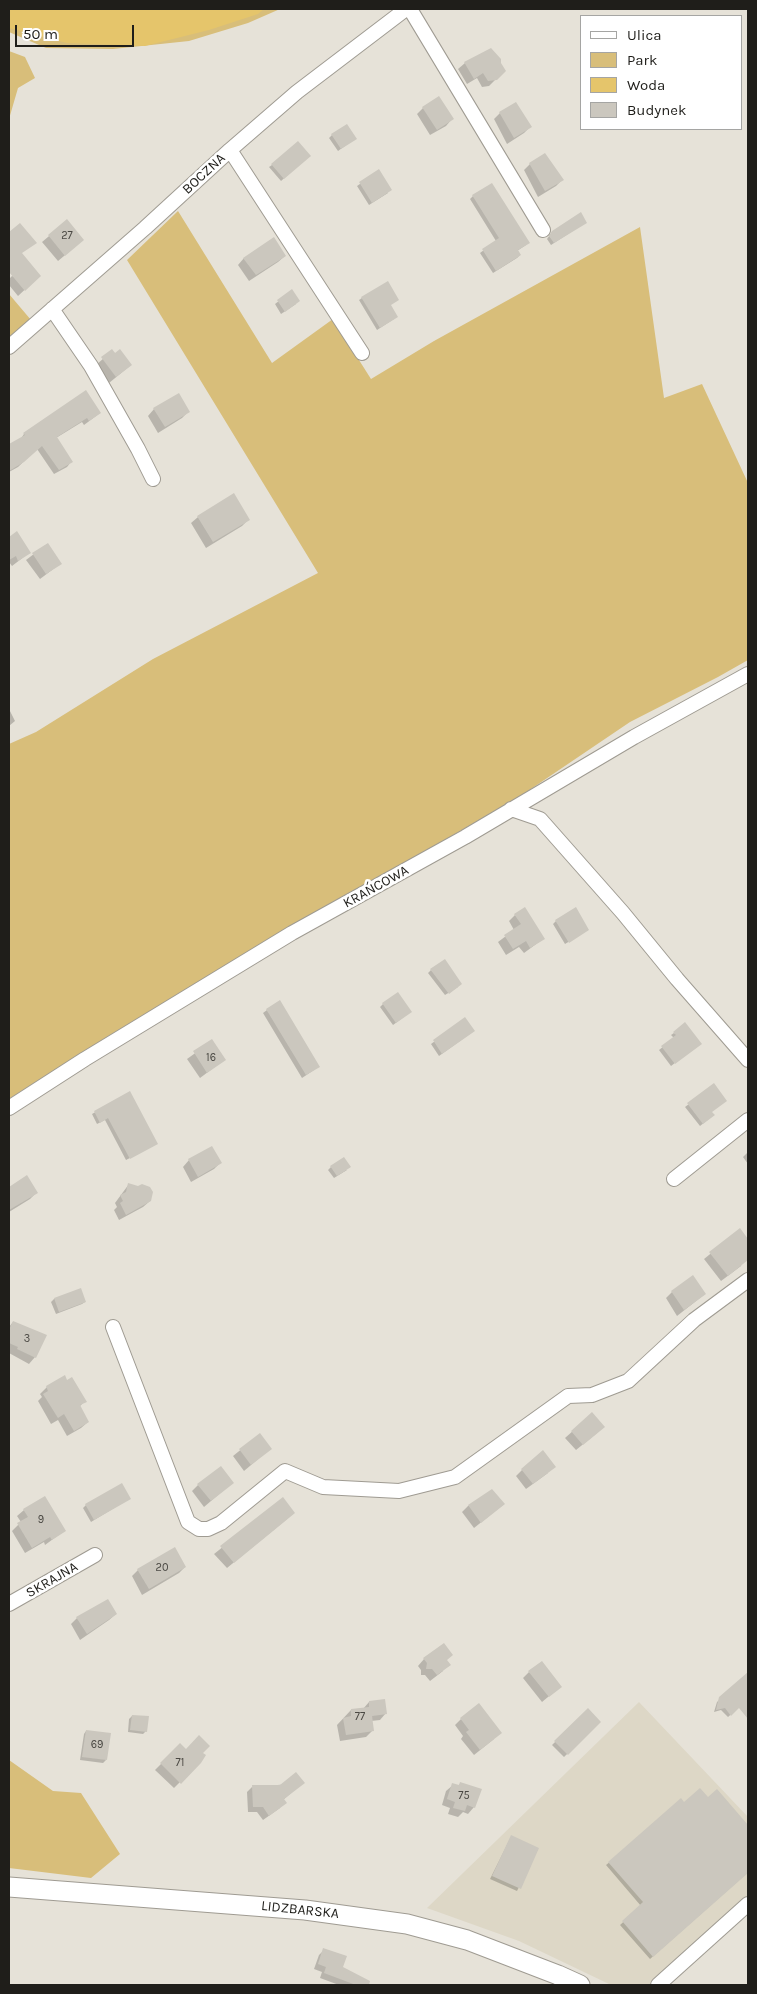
<!DOCTYPE html>
<meta charset="utf-8">
<style>
body{margin:0}
#map{position:relative;width:757px;height:1994px;overflow:hidden;background:#e6e2d8;font-family:Karla,sans-serif}
canvas{display:block}
.frame{position:absolute;inset:0;border:10px solid #1f1e1a;pointer-events:none}
.legend{position:absolute;left:580px;top:15px;width:162px;height:115px;box-sizing:border-box;background:#fff;border:1px solid #a5a5a3;margin:0;padding:6px 9px;list-style:none;font-size:15px;color:#1f1e1a}
.legend li{display:flex;align-items:center;gap:10px;height:25px}
.legend b{width:25px;border:1px solid #a5a5a3}
.scale{position:absolute;left:15px;top:25px;width:119px;height:22px;box-sizing:border-box;border:2px solid #1f1e1a;border-top:0;padding-left:6px;font-size:15px;line-height:18px;white-space:nowrap;color:#1f1e1a;-webkit-text-stroke:4px #fff;paint-order:stroke}
</style>
<div id="map">
<canvas width="757" height="1994"></canvas>
<div class="frame"></div>
<ul class="legend">
<li><b style="height:6px;background:#fff"></b>Ulica</li>
<li><b style="height:14px;background:#d8be7a"></b>Park</li>
<li><b style="height:14px;background:#e5c56b"></b>Woda</li>
<li><b style="height:14px;background:#cbc7be"></b>Budynek</li>
</ul>
<div class="scale">50 m</div>
</div>
<script>
const context = document.querySelector('canvas').getContext('2d');
context.lineJoin = 'round';
function fill(path, color) { context.fillStyle = color; context.fill(path, 'evenodd'); }
const toPath = rows => new Path2D(rows.map(r => 'M' + r).join(''));
function stroke(path, color, width, dash) { context.strokeStyle = color; context.lineWidth = width; context.lineCap = dash ? 'butt' : 'round'; context.setLineDash(dash || []); context.stroke(path); }
function label(font, color, halo, rows, align = 'center') {
  context.font = font + ' Karla,sans-serif'; context.lineWidth = 5; context.setLineDash([]); context.textBaseline = 'middle'; context.strokeStyle = halo; context.fillStyle = color; for (const [text, x, y, turn = 0] of rows) {
    context.save(); context.translate(x, y); context.rotate((+turn || 0) * Math.PI / 180); context.textAlign = isNaN(turn) ? turn : align; if (halo) context.strokeText(text, 0, 0); context.fillText(text, 0, 0); context.restore();
  }
}
fill(toPath([
 [639,1702,748,1817,748,1899,649,1985,609,1984,519,1941,427,1908]
]), '#ddd7c6');
fill(toPath([
 [9,9,280,9,248,23,189,41,113,49,46,48,9,32],
 [9,51,25,57,35,78,18,88,9,119],
 [178,211,272,363,333,319,371,379,434,341,640,227,664,398,702,384,748,483,748,660,718,677,630,722,522,795,110,1035,9,1099,9,744,36,732,153,659,318,573,127,260],
 [9,294,31,320,9,339],
 [9,1760,53,1791,81,1793,120,1854,91,1878,9,1868]
]), '#d8be7a');
fill(toPath([
 [9,9,264,9,258,14,209,30,145,46,67,43,9,28]
]), '#e5c56b');
fill(toPath([
 [491,49,504,71,489,86,482,87,477,78,467,84,458,69,465,63],
 [423,108,452,119,446,126,430,135,417,114],
 [500,113,530,127,524,133,507,144,494,119],
 [332,135,352,141,338,151,329,138],
 [306,159,281,181,269,167,272,165],
 [530,164,562,180,556,186,538,197,524,170],
 [379,171,388,193,369,205,357,186],
 [473,196,526,245,517,251,520,255,517,258,493,273,480,253,496,241,470,199],
 [67,221,76,246,58,261,42,242],
 [582,225,551,245,547,239,552,232],
 [285,256,278,262,249,281,238,265,244,258],
 [12,276,33,282,18,296,9,285,9,279],
 [292,291,296,304,281,314,275,304],
 [362,298,394,319,377,330,359,300],
 [112,351,131,365,109,383,96,365],
 [154,409,188,412,182,418,158,433,148,416],
 [100,413,84,425,82,422,56,438,71,462,67,467,54,474,37,449,18,467,9,472,9,446,20,440,24,434],
 [198,517,248,520,242,526,206,548,191,523],
 [17,533,29,553,12,566,9,562,9,538],
 [47,544,60,564,40,579,26,560],
 [9,709,15,721,9,726],
 [515,915,543,939,524,953,519,947,506,955,498,942,514,930,509,921],
 [556,921,588,930,565,944,553,924],
 [431,970,458,987,445,995,428,973],
 [383,1004,408,1014,393,1025,380,1007],
 [267,1010,318,1067,314,1070,302,1078,263,1013],
 [465,1019,471,1033,439,1056,431,1044],
 [674,1033,697,1046,671,1066,659,1050,674,1038,671,1035],
 [212,1041,224,1060,200,1078,187,1059],
 [714,1085,710,1118,700,1126,685,1107],
 [129,1093,153,1146,126,1160,105,1120,97,1124,92,1114],
 [748,1152,748,1164,743,1157],
 [189,1160,220,1163,214,1169,191,1182,183,1167],
 [331,1167,347,1170,334,1178,328,1170],
 [27,1177,36,1193,30,1199,9,1212,9,1188],
 [129,1184,150,1201,143,1207,119,1220,114,1210,117,1207,115,1203],
 [740,1230,748,1241,748,1252,744,1256,741,1266,721,1281,704,1259],
 [80,1289,85,1302,82,1304,56,1314,51,1302,54,1299],
 [672,1292,705,1294,677,1316,666,1298],
 [13,1322,35,1357,29,1364,9,1353,9,1327],
 [67,1381,85,1401,79,1407,88,1422,81,1428,67,1436,58,1420,51,1424,38,1401,42,1397,40,1394,47,1387],
 [592,1414,597,1433,576,1450,565,1438],
 [259,1435,270,1449,244,1471,233,1456],
 [522,1470,548,1473,526,1489,516,1476],
 [232,1483,204,1507,192,1491,198,1485],
 [492,1491,504,1504,474,1528,462,1512,468,1506],
 [129,1499,91,1522,83,1508,86,1505],
 [283,1499,287,1519,227,1568,214,1554],
 [24,1510,64,1531,45,1545,44,1542,25,1553,12,1531,21,1522,17,1516],
 [185,1567,179,1573,142,1595,132,1576,138,1570],
 [116,1614,109,1620,80,1640,71,1624,77,1618],
 [424,1659,445,1660,443,1671,430,1681,425,1675,421,1675,421,1670,418,1666],
 [529,1672,560,1687,542,1702,523,1678],
 [745,1676,748,1679,748,1699,728,1717,721,1710,714,1712,717,1702],
 [369,1702,386,1713,380,1720,371,1721,373,1730,366,1737,340,1741,337,1725,351,1710,363,1709],
 [588,1710,600,1722,564,1757,552,1745],
 [132,1716,146,1731,143,1734,128,1732,129,1719],
 [461,1719,494,1739,474,1755,461,1739,463,1736,455,1725],
 [86,1731,106,1760,103,1763,80,1760,84,1734],
 [180,1745,186,1750,202,1753,200,1762,174,1788,155,1770],
 [303,1783,283,1800,280,1808,263,1820,257,1812,248,1812,247,1792,252,1787],
 [460,1784,474,1807,468,1814,463,1812,458,1817,448,1814,450,1808,442,1805,446,1791,453,1785,458,1786],
 [717,1791,748,1827,748,1872,650,1959,620,1925,641,1906,606,1865,684,1803,708,1799],
 [511,1837,538,1849,517,1891,490,1879],
 [324,1950,341,1968,369,1982,367,1985,339,1985,320,1978,322,1972,314,1969,319,1955]
]), '#0003');
fill(toPath([
 [491,48,501,59,501,63,506,71,497,80,488,81,483,73,474,79,464,62],
 [439,96,454,119,437,130,422,107],
 [516,102,532,127,514,138,499,112],
 [347,124,357,139,341,149,331,134],
 [298,141,311,156,284,179,271,164],
 [545,153,564,180,545,191,529,163],
 [379,169,392,190,372,203,359,182],
 [492,183,530,243,518,250,521,255,496,271,482,249,499,238,472,195],
 [581,212,587,223,554,243,549,236,552,231],
 [67,219,84,240,65,256,48,235],
 [20,223,37,243,22,253,41,276,25,291,9,272,9,232],
 [274,237,286,256,256,275,243,258],
 [388,281,399,300,391,305,398,317,380,328,361,297],
 [292,289,300,301,285,312,277,300],
 [112,349,115,353,120,349,132,365,116,377,101,357],
 [86,390,101,413,89,421,87,418,57,437,73,462,59,470,42,446,24,462,9,471,9,444,25,435,23,433],
 [179,393,190,412,165,427,153,408],
 [234,493,250,520,213,542,197,516],
 [17,531,31,553,18,561,16,556,9,560,9,537],
 [48,543,62,564,46,574,32,553],
 [525,907,545,939,530,948,526,941,513,949,504,935,521,924,514,914],
 [576,907,589,930,569,943,555,920],
 [445,959,462,984,449,994,430,969],
 [398,992,412,1012,396,1023,382,1003],
 [280,1000,320,1067,306,1075,266,1009],
 [465,1017,475,1031,442,1054,433,1040],
 [685,1022,702,1044,675,1064,661,1046,676,1035,673,1032],
 [212,1039,226,1060,207,1073,193,1051],
 [714,1083,727,1101,712,1112,715,1115,703,1124,687,1103],
 [130,1091,158,1144,130,1159,108,1118,100,1123,94,1111],
 [212,1146,222,1163,198,1177,188,1159],
 [344,1157,351,1167,337,1176,330,1166],
 [27,1175,38,1193,9,1210,9,1187],
 [128,1183,138,1186,142,1184,150,1187,153,1192,151,1201,126,1215,120,1203,123,1201,120,1195,126,1192],
 [740,1228,748,1239,748,1260,728,1276,709,1252],
 [693,1275,706,1294,684,1310,671,1291],
 [81,1288,86,1302,59,1312,54,1298],
 [13,1321,47,1335,36,1358,17,1349,18,1347,9,1343,9,1330],
 [65,1375,67,1380,72,1377,87,1402,80,1405,89,1422,74,1431,64,1414,58,1418,43,1394,48,1391,46,1386],
 [592,1412,605,1427,583,1445,571,1431],
 [260,1433,272,1449,251,1465,239,1449],
 [543,1450,556,1467,533,1484,521,1469],
 [221,1466,234,1483,211,1501,197,1484],
 [122,1483,131,1499,94,1520,85,1504],
 [492,1489,505,1504,481,1523,468,1505],
 [45,1496,66,1531,52,1540,50,1537,32,1548,17,1523,28,1517,23,1509],
 [283,1497,295,1513,234,1563,220,1546],
 [175,1547,186,1567,149,1589,137,1569],
 [108,1599,117,1614,87,1634,76,1617],
 [444,1643,453,1655,447,1660,451,1665,437,1675,432,1669,426,1669,427,1663,423,1658],
 [542,1661,562,1687,549,1697,528,1671],
 [748,1672,748,1719,739,1708,731,1716,725,1708,716,1710,719,1697],
 [385,1699,387,1714,372,1716,374,1731,346,1735,343,1718,351,1716,351,1709,369,1707,369,1701],
 [479,1703,502,1733,480,1750,466,1732,469,1730,460,1718],
 [588,1708,601,1722,568,1755,554,1741],
 [132,1715,149,1716,147,1732,130,1730],
 [86,1730,111,1733,107,1760,82,1757],
 [199,1735,210,1746,203,1753,206,1755,201,1763,181,1784,160,1763,180,1743,186,1749],
 [296,1772,305,1783,284,1799,287,1803,269,1816,263,1807,253,1807,252,1785,280,1785],
 [460,1782,482,1789,475,1808,467,1805,465,1811,453,1808,455,1802,447,1799,452,1783,459,1785],
 [700,1788,708,1797,717,1789,748,1825,748,1873,653,1957,622,1921,643,1902,608,1862,681,1798,684,1802],
 [511,1835,539,1848,521,1889,492,1876],
 [323,1948,347,1956,343,1967,370,1981,369,1985,356,1985,324,1973,326,1967,318,1964]
]), '#cbc7be');
const minor = toPath([
 [410,9,543,230],
 [230,150,362,353],
 [52,309,91,366,138,449,153,479],
 [9,347,145,228,230,150,297,92,406,9],
 [511,809,540,819,623,913,677,979,748,1060],
 [9,1108,85,1059,292,933,465,837,634,737,748,674],
 [674,1179,748,1120],
 [113,1327,188,1522,199,1529,208,1529,221,1523,285,1471,323,1487,399,1491,455,1477,568,1396,592,1395,628,1381,694,1320,748,1280],
 [9,1604,95,1555],
 [658,1985,748,1904]
]);
const secondary = toPath([
 [9,1887,305,1910,407,1924,467,1940,558,1975,580,1985]
]);
stroke(minor, '#9f9b92', 16);
stroke(secondary, '#9f9b92', 21);
stroke(minor, '#fff', 14);
stroke(secondary, '#fff', 19);
label('11px', '#4a4843', null, [
 ["27",67,236],
 ["16",211,1058],
 ["3",27,1339],
 ["9",41,1520],
 ["20",162,1568],
 ["77",360,1717],
 ["69",97,1745],
 ["71",180,1763],
 ["75",464,1796]
]);
label('14px', '#1f1e1a', '#fff', [
 ["BOCZNA",204,174,-43],
 ["KRAŃCOWA",376,887,-29],
 ["SKRAJNA",52,1580,-30],
 ["LIDZBARSKA",300,1910,6]
]);
</script>
